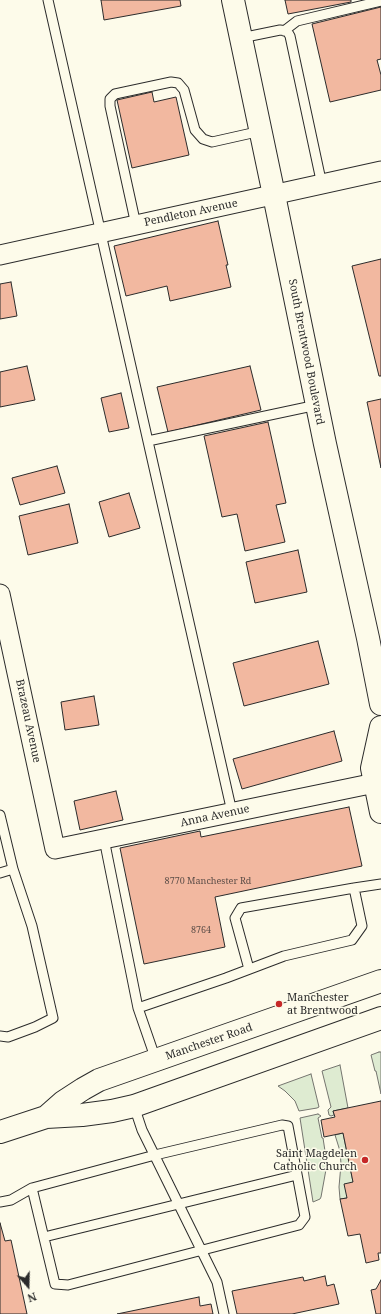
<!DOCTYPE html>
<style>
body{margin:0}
#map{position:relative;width:381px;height:1314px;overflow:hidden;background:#fdfbea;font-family:"Noto Serif",serif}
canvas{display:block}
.north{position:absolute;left:8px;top:1266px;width:40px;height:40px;-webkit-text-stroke:3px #fdfbea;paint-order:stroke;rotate:160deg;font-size:11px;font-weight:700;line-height:16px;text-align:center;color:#2b2b2b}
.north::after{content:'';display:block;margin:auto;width:14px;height:18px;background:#2b2b2b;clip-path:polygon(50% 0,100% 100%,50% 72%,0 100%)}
</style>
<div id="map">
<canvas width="381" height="1314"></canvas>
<div class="north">N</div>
</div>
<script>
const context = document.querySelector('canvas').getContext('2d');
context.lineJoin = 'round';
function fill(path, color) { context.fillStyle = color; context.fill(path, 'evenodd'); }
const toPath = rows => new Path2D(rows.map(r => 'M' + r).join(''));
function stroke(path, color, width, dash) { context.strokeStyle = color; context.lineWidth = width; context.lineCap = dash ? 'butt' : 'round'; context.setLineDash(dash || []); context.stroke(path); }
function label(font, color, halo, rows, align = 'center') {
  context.font = font + ' "Noto Serif",serif'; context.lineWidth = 3; context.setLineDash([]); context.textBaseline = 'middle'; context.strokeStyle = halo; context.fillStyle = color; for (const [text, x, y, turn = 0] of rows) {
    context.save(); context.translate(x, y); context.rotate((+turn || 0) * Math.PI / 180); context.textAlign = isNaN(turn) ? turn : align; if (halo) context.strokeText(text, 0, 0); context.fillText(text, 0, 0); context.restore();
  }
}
const green = toPath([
 [379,1052,381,1052,381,1094,376,1071,375,1071,371,1055,379,1052],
 [340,1065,348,1108,333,1111,334,1115,331,1116,329,1115,328,1110,331,1107,322,1071,340,1065],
 [311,1074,319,1107,317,1108,299,1111,295,1101,285,1091,278,1086,311,1074],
 [318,1114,321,1116,318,1118,322,1138,323,1138,327,1164,321,1197,320,1199,313,1202,300,1118,318,1114],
 [343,1133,353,1182,347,1198,340,1199,339,1187,341,1164,340,1151,335,1135,343,1133]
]);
fill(green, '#deebd1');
stroke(green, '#74746e', 1);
const building = toPath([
 [101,0,180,0,181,6,104,20,101,0],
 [285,0,351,0,351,2,288,14,285,0],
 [381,7,381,59,377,60,381,75,381,90,330,102,312,24,381,7],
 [152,92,154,102,176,97,189,155,132,168,117,100,152,92],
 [218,221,228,265,226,265,231,287,170,301,167,286,126,296,114,246,218,221],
 [381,259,381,376,379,376,352,266,381,259],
 [11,282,17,316,0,319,0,284,11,282],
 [27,366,35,400,0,407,0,372,27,366],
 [250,366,261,410,168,432,157,387,250,366],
 [121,393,129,428,109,432,101,398,121,393],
 [381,399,381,468,367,402,381,399],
 [268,422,286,503,276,505,285,542,245,551,237,514,222,517,204,436,268,422],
 [57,466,65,493,20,505,12,478,57,466],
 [129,493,140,528,109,537,99,502,129,493],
 [69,504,78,543,28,555,19,516,69,504],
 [298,550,307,592,255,603,246,562,298,550],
 [318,641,329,684,244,706,233,663,318,641],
 [94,696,99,725,65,730,61,702,94,696],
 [334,731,342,761,242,789,233,759,334,731],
 [116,791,123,820,80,830,74,801,116,791],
 [349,807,362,866,215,897,225,947,144,964,120,848,200,831,201,837,349,807],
 [381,1101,381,1253,378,1253,379,1260,366,1263,360,1234,348,1236,340,1199,347,1198,344,1184,353,1182,343,1133,324,1137,321,1120,335,1117,333,1111,381,1101],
 [0,1223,5,1241,11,1240,27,1314,0,1314,0,1223],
 [325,1276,327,1286,334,1284,339,1304,292,1314,237,1314,232,1291,303,1277,304,1281,325,1276],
 [381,1280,381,1314,376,1314,371,1290,376,1289,381,1280],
 [199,1297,200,1306,211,1304,213,1314,117,1314,199,1297]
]);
fill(building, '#f2b8a0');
stroke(building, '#2b2b2b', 1);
const lane = toPath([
 [48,0,232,812],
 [284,31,297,21,381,1],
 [241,38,280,30,287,31,290,36,322,185],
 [136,225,110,106,110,99,115,94,171,82,178,83,184,90,195,130,203,139,212,142,261,131],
 [148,441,317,405],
 [0,815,13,869,0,873],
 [104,839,138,1008,156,1060],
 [249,969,235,918,241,908,354,888],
 [138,1008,226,978,284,956,352,940,362,926,354,888,381,884],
 [0,1036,8,1037,35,1027,53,1018,32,926,13,869],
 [134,1106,142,1130,217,1282,224,1314],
 [0,1202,11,1200,32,1188,155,1155,282,1125,288,1126,305,1217,299,1225,68,1285,55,1284,32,1188],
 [44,1237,297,1175]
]);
const street = toPath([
 [0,255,381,171],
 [0,594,55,849,375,783]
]);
const secondary = toPath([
 [233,0,274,195,325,444,368,638,381,704],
 [381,727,372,768,381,812]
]);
const primary = toPath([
 [46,1117,63,1102,83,1089,99,1080,381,981],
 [0,1132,46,1117,82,1115,112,1111,134,1106,381,1018]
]);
stroke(lane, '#2b2b2b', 11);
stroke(street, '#2b2b2b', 21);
stroke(secondary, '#2b2b2b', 24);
stroke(primary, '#2b2b2b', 24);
stroke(lane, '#fdfbea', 9);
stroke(street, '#fdfbea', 19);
stroke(secondary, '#fdfbea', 22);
stroke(primary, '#fdfbea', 22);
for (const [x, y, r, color] of [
 [279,1004,4,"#c62828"],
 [365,1160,4,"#c62828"]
]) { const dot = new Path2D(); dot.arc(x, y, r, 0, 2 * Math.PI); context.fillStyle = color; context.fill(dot); stroke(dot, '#fdfbea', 1.5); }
label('9px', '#5d4e48', null, [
 ["8770 Manchester Rd",208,881],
 ["8764",201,930]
]);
label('11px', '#2b2b2b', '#fdfbea', [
 ["Pendleton Avenue",191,213,-12],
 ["South Brentwood Boulevard",306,352,79],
 ["Brazeau Avenue",28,721,78],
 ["Anna Avenue",215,816,-12],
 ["Manchester Road",209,1042,-19]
]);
label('11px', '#2b2b2b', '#fdfbea', [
 ["Manchester",287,998],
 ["at Brentwood",287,1011],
 ["Saint Magdelen",357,1154,"right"],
 ["Catholic Church",357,1167,"right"]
], 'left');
</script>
